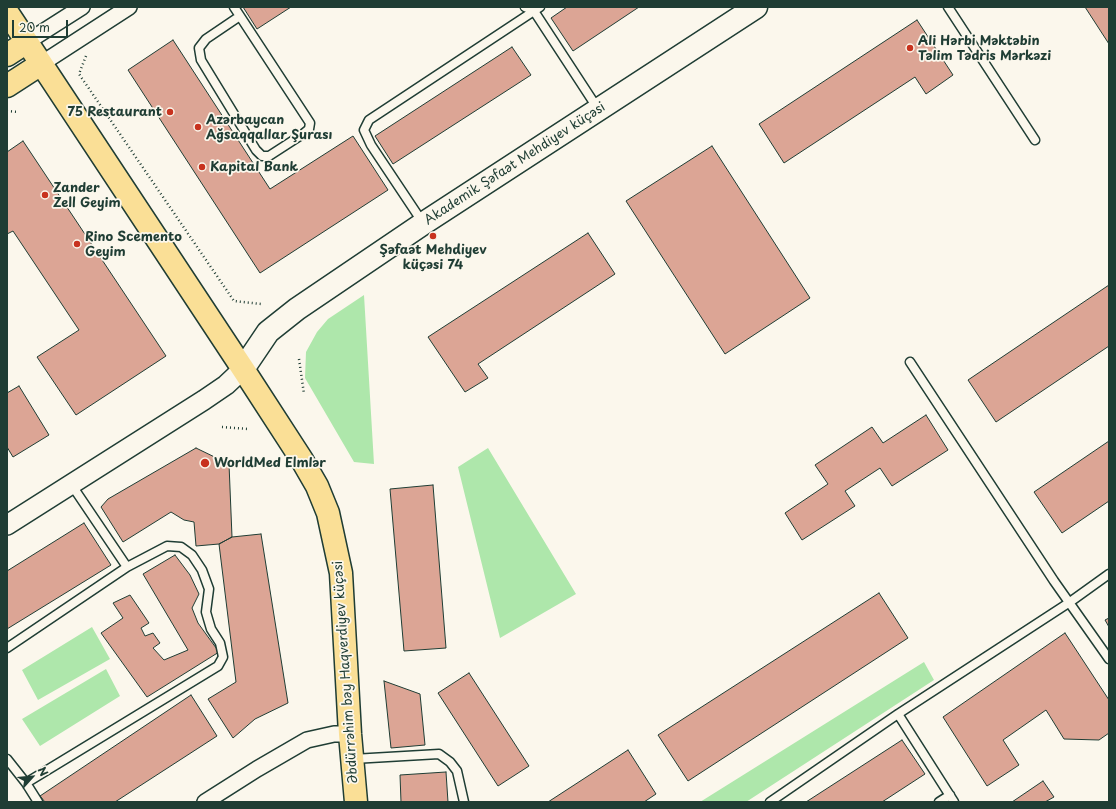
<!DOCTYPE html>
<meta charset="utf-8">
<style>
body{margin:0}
#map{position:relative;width:1116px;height:809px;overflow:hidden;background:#fbf7ec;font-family:"Playpen Sans",sans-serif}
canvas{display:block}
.frame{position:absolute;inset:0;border:8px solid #1f3d34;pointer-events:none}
.north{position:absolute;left:12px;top:757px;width:40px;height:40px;-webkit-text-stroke:3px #fbf7ec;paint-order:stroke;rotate:63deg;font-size:11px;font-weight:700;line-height:16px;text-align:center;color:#1f3d34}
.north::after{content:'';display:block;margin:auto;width:14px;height:18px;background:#1f3d34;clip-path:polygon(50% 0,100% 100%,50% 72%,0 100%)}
.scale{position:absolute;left:12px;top:20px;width:56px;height:18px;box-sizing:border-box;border:2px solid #1f3d34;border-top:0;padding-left:5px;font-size:12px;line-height:14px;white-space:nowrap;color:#1f3d34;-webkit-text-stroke:3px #fbf7ec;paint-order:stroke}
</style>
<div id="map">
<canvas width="1116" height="809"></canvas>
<div class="frame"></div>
<div class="north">N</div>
<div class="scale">20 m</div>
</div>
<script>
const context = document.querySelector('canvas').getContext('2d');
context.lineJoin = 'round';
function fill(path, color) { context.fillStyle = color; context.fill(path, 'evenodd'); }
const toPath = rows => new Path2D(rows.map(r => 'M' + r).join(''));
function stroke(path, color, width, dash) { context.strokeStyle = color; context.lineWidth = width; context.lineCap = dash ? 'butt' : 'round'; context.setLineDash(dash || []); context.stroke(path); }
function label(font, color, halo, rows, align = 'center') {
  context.font = font + ' "Playpen Sans",sans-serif'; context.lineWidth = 3.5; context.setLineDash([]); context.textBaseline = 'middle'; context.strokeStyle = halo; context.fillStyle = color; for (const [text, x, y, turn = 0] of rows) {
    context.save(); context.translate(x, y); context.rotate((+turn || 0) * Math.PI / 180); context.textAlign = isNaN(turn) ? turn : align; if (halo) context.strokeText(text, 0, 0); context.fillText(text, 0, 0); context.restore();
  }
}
fill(toPath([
 [364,295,374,464,354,462,305,378,306,352,317,332,328,319],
 [488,448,576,594,500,638,458,467],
 [92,627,110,659,38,700,22,670],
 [924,662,934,680,746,802,700,802],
 [106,669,120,696,40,746,22,719]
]), '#aee7ab');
const building = toPath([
 [243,7,291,7,257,29,243,7],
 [567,7,639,7,573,51,551,18,567,7],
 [1085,7,1109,7,1109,44,1085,7],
 [917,20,953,75,926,94,915,77,784,163,759,124,917,20],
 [173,40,270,189,353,136,388,190,260,273,128,70,173,40],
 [512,47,531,75,393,164,375,136,512,47],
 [23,141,166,356,76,415,37,357,79,330,13,231,7,234,7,152,23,141],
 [712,146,810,298,725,354,626,201,712,146],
 [588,233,615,274,478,364,488,378,465,392,428,337,588,233],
 [1109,285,1109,346,996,422,968,380,1109,285],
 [19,386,49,435,13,457,7,447,7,393,19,386],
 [926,415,948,450,892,486,880,468,845,491,855,506,802,540,785,513,828,484,815,465,872,427,883,443,926,415],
 [1109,441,1109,501,1062,533,1034,492,1109,441],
 [196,448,229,464,232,537,219,544,196,546,194,522,184,520,171,512,123,542,101,507,108,499,196,448],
 [433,485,446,648,404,651,390,489,433,485],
 [84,523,111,565,7,629,7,571,84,523],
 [261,534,288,703,255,719,233,738,208,699,236,682,219,544,232,537,261,534],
 [175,555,190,575,199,594,192,608,198,623,219,652,147,697,101,633,123,618,113,603,130,595,149,623,141,628,145,636,153,633,160,643,153,648,164,660,188,650,143,574,175,555],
 [879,593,908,638,688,781,658,735,879,593],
 [1109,618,1109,627,1105,620,1109,618],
 [1065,633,1109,700,1109,733,1099,740,1064,739,1046,710,1003,740,1019,765,987,786,943,717,1065,633],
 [469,673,529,766,498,786,438,693,469,673],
 [384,681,420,694,425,745,391,748,384,681],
 [191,695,217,736,115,802,45,802,40,796,191,695],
 [902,740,925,774,882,802,806,802,902,740],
 [628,750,656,794,644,802,548,802,628,750],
 [446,772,448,802,401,802,400,775,446,772],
 [1043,781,1054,797,1045,802,1012,802,1043,781]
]);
fill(building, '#dca595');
stroke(building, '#1f3d34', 1);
const service = toPath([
 [234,7,310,123,309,129,303,134,269,156,262,156,256,150,201,60,199,48,206,39,240,16],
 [525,7,534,11,598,109],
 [948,7,1035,140],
 [423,223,371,145,364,130,369,120,540,7],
 [910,362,1054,581,1109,659],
 [71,484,127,567],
 [7,648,127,567,167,546,181,547,192,555,202,570,209,589,206,612,211,629,220,643,223,657,218,666,26,783,7,759],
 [898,714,954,802],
 [353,759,439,754,450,762,457,771,464,802],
 [26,783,38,802],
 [770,802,898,714,1070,602,1109,574],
 [939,802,950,795]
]);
const minor = toPath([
 [27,42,82,7],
 [41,64,129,7],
 [205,802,257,769,307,740,334,734,350,734]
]);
const tertiary = toPath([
 [7,525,204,400,226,385,243,369]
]);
const secondary = toPath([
 [243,369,268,332,297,309,424,223,756,7]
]);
const primary = toPath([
 [7,12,243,369,302,460,317,486,328,513,341,573,350,734,356,802],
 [7,55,27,42],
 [7,86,41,64]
]);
stroke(service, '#1f3d34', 11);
stroke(minor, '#1f3d34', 18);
stroke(tertiary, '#1f3d34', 22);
stroke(secondary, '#1f3d34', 25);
stroke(primary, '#1f3d34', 25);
stroke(toPath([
 [86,56,79,74,234,301,261,304],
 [7,111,18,112],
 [299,359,304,394],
 [222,427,248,429]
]), '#1f3d34', 2.5, [1, 3]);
stroke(service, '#fbf7ec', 8);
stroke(minor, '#fbf7ec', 15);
stroke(tertiary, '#fbf7ec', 19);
stroke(secondary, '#fbf7ec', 22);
stroke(primary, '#fadf96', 22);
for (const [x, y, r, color] of [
 [910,48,4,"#c8321e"],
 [170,112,4,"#c8321e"],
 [198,127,4,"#c8321e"],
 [202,167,4,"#c8321e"],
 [45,195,4,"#c8321e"],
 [433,236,4,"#c8321e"],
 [77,244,4,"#c8321e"],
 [205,463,5,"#c8321e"]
]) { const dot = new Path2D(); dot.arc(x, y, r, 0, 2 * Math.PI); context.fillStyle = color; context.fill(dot); stroke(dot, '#fbf7ec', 1.5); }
label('bold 13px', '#1f3d34', '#fbf7ec', [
 ["Ali Hərbi Məktəbin",918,41],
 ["Təlim Tədris Mərkəzi",918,56],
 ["75 Restaurant",162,112,"right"],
 ["Azərbaycan",206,120],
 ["Ağsaqqallar Şurası",206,135],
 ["Kapital Bank",210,167],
 ["Zander",53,188],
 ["Zell Geyim",53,203],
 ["Rino Scemento",85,237],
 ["Geyim",85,252],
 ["Şəfaət Mehdiyev",433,250,"center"],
 ["küçəsi 74",433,265,"center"],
 ["WorldMed Elmlər",214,463]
], 'left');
label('13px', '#1f3d34', '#fbf7ec', [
 ["Akademik Şəfaət Mehdiyev küçəsi",515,164,-33],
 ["Əbdürrəhim bəy Haqverdiyev küçəsi",346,672,-94]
]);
</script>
